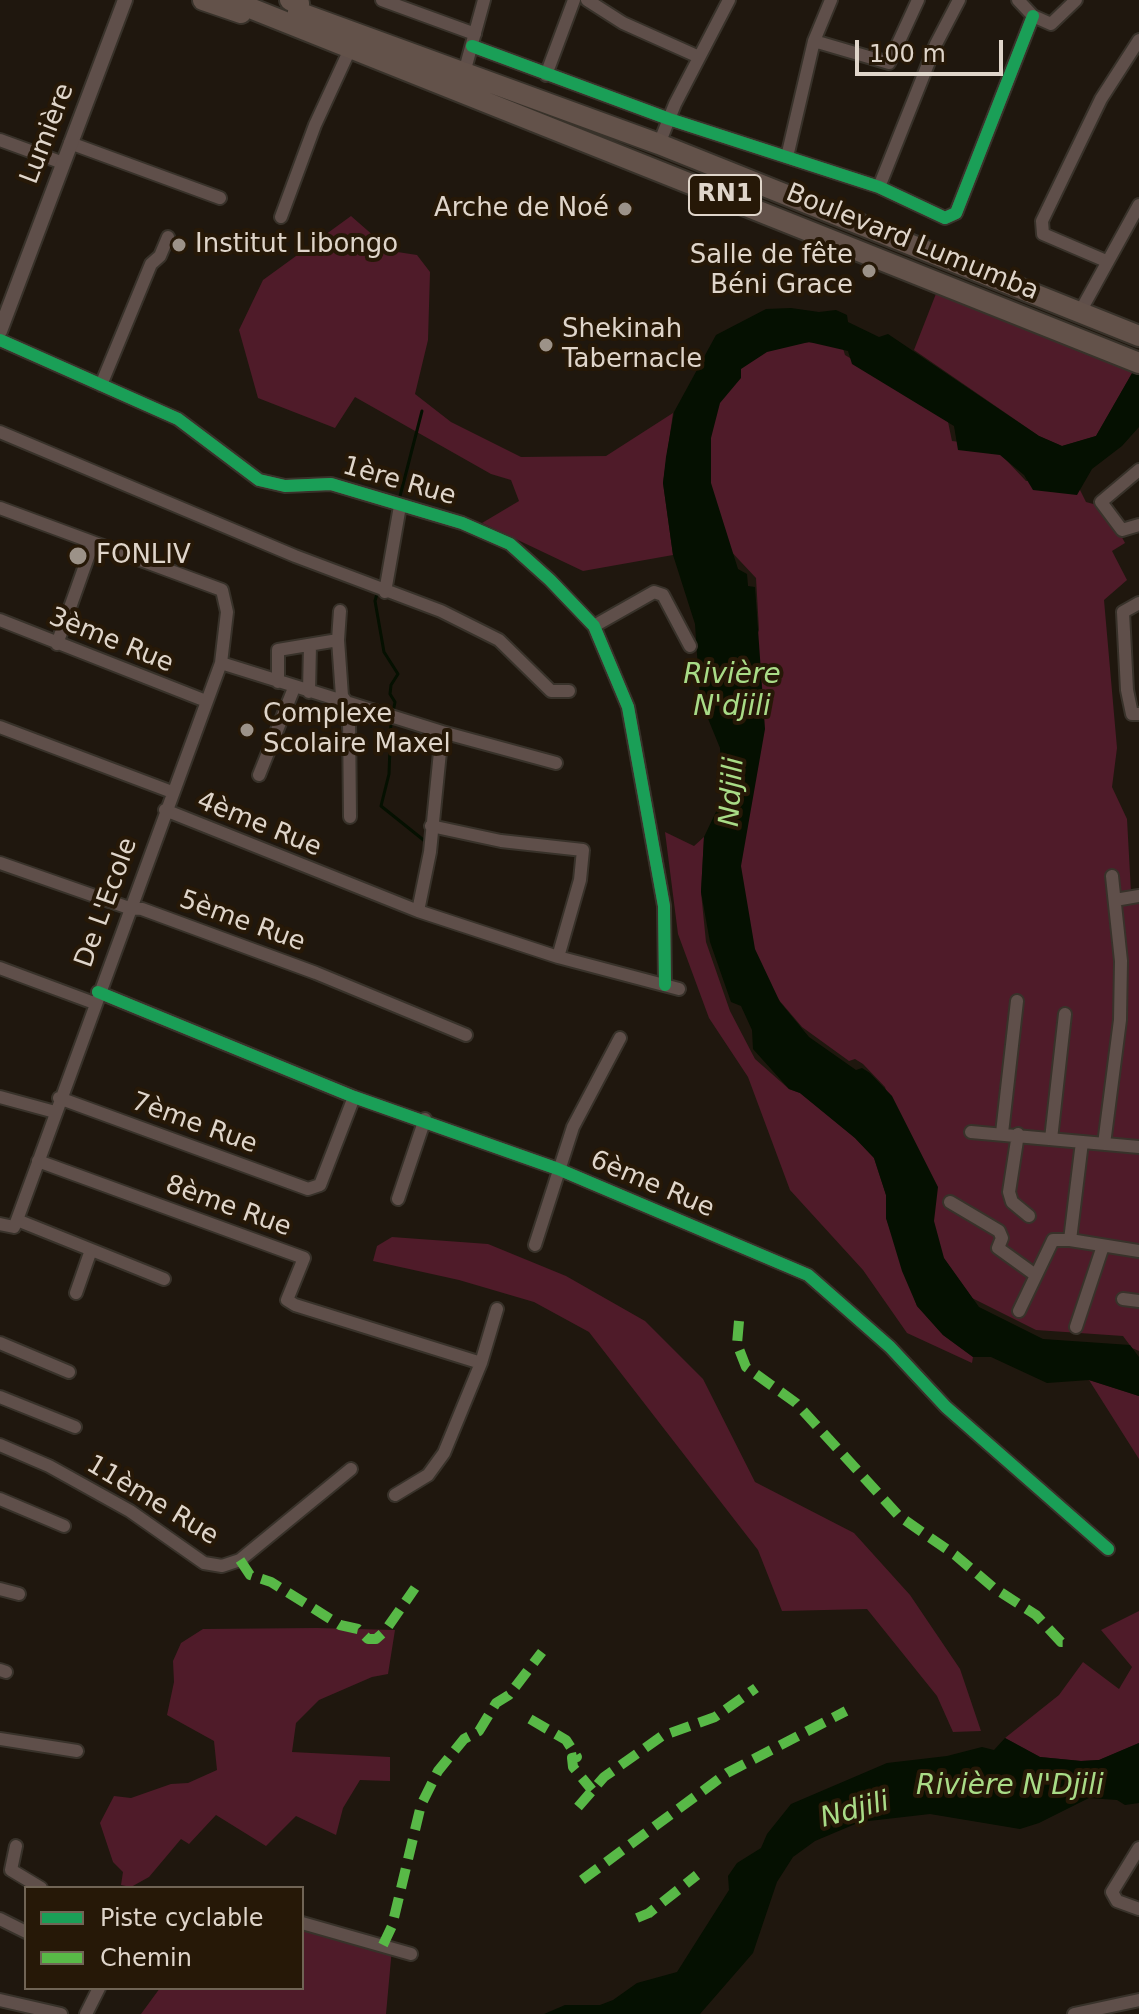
<!DOCTYPE html>
<meta charset="utf-8">
<style>
body{margin:0}
#map{position:relative;width:1139px;height:2014px;overflow:hidden;background:#1f170e;font-family:"DejaVu Sans",sans-serif}
canvas{display:block}
.legend{position:absolute;left:24px;top:1886px;width:280px;height:104px;box-sizing:border-box;background:#261807;border:2px solid #706455;margin:0;padding:10px 14px;list-style:none;font-size:24px;color:#dfd5ca}
.legend li{display:flex;align-items:center;gap:16px;height:40px}
.legend b{width:40px;border:2px solid #706455}
.scale{position:absolute;left:855px;top:40px;width:148px;height:36px;box-sizing:border-box;border:4px solid #dfd5ca;border-top:0;padding-left:10px;font-size:24px;line-height:28px;white-space:nowrap;color:#dfd5ca;-webkit-text-stroke:6px #261807;paint-order:stroke}
</style>
<div id="map">
<canvas width="1139" height="2014"></canvas>
<ul class="legend">
<li><b style="height:10px;background:#1a9f57"></b>Piste cyclable</li>
<li><b style="height:10px;background:#58b947"></b>Chemin</li>
</ul>
<div class="scale">100 m</div>
</div>
<script>
const context = document.querySelector('canvas').getContext('2d');
context.lineJoin = 'round';
function fill(path, color) { context.fillStyle = color; context.fill(path, 'evenodd'); }
const toPath = rows => new Path2D(rows.map(r => 'M' + r).join(''));
function stroke(path, color, width, dash) { context.strokeStyle = color; context.lineWidth = width; context.lineCap = dash ? 'butt' : 'round'; context.setLineDash(dash || []); context.stroke(path); }
function label(font, color, halo, rows, align = 'center') {
  context.font = font + ' "DejaVu Sans",sans-serif'; context.lineWidth = 8; context.setLineDash([]); context.textBaseline = 'middle'; context.strokeStyle = halo; context.fillStyle = color; for (const [text, x, y, turn = 0] of rows) {
    context.save(); context.translate(x, y); context.rotate((+turn || 0) * Math.PI / 180); context.textAlign = isNaN(turn) ? turn : align; if (halo) context.strokeText(text, 0, 0); context.fillText(text, 0, 0); context.restore();
  }
}
fill(toPath([
 [351,216,391,251,417,255,430,272,428,340,415,394,451,422,521,457,606,456,673,413,663,483,673,555,583,571,482,523,519,501,511,480,491,474,355,397,335,428,258,398,239,330,263,280],
 [939,286,1139,361,1096,436,1062,446,1039,436,914,350],
 [841,342,845,355,947,417,952,441,993,446,1026,481,1075,480,1086,502,1097,505,1116,526,1125,543,1112,551,1127,580,1104,600,1117,748,1112,787,1127,819,1131,892,1139,894,1139,1351,1132,1348,1123,1336,1036,1330,972,1298,937,1249,885,1087,863,1064,855,1059,849,1061,802,1027,773,993,749,940,739,892,752,648,759,630,756,578,726,546,714,514,705,429,726,376,760,343],
 [665,832,694,846,704,837,701,892,706,942,730,1011,755,1059,789,1089,800,1093,855,1138,874,1158,886,1195,886,1218,917,1306,943,1335,973,1357,972,1363,907,1333,863,1270,790,1190,748,1077,709,1018,678,934],
 [392,1237,488,1244,566,1276,645,1321,703,1379,755,1482,854,1533,910,1595,960,1669,981,1731,953,1732,937,1696,867,1609,782,1611,758,1550,589,1332,534,1302,459,1280,373,1261,377,1246],
 [1089,1380,1139,1396,1139,1459],
 [1139,1611,1139,1743,1099,1760,1081,1761,1040,1757,1005,1738,1059,1695,1083,1662,1119,1689,1132,1667,1101,1630],
 [317,1628,395,1630,388,1674,372,1677,319,1700,296,1723,292,1752,390,1757,390,1781,360,1780,343,1808,336,1835,296,1816,266,1846,216,1815,189,1844,181,1839,149,1877,131,1887,121,1885,123,1872,113,1862,100,1823,114,1796,131,1798,171,1784,188,1783,217,1770,214,1741,167,1715,174,1682,173,1661,181,1643,203,1629],
 [302,1923,392,1948,386,2014,141,2014,160,1988,302,1988]
]), '#4f1b29');
fill(toPath([
 [791,308,819,312,836,310,847,315,848,322,879,337,888,334,1039,436,1062,446,1096,436,1139,361,1139,427,1122,446,1092,469,1077,495,1033,490,1024,475,1000,455,958,450,954,426,852,364,848,351,809,342,767,352,741,369,741,378,720,403,711,438,711,483,738,569,747,574,748,586,755,587,765,729,741,866,755,949,780,1002,809,1037,856,1070,862,1068,870,1073,892,1096,938,1187,934,1221,944,1258,979,1307,1043,1339,1130,1345,1139,1357,1139,1396,1089,1380,1047,1383,991,1357,973,1357,943,1335,917,1306,902,1271,886,1218,886,1195,874,1158,855,1138,800,1093,789,1089,753,1049,752,1030,741,1006,731,1002,710,942,701,892,704,837,723,797,720,748,700,699,695,624,673,555,663,483,666,457,674,412,716,335,766,309],
 [1005,1738,1040,1757,1081,1761,1099,1760,1139,1743,1139,1803,1125,1805,1117,1800,1089,1798,1039,1823,1020,1829,930,1814,860,1822,815,1841,793,1857,777,1882,753,1953,700,2014,544,2014,565,2005,600,2005,613,2000,637,1983,677,1972,729,1890,728,1876,737,1863,761,1848,767,1834,791,1804,887,1763,947,1756,982,1747,994,1750]
]), '#051001');
stroke(toPath([
 [399,500,422,411],
 [380,582,384,566],
 [378,590,375,601,384,652,398,674,391,685,390,694,395,702,393,712],
 [391,720,389,774,381,806,426,842]
]), '#051001', 3);
const minor = toPath([
 [382,0,475,34],
 [587,0,623,23,699,57],
 [1018,0,1033,16,1051,24,1076,0],
 [814,41,889,63,918,0],
 [472,46,669,119,879,187,945,218,956,213,1033,16],
 [464,73,484,0],
 [546,75,574,0],
 [0,140,63,163],
 [70,143,220,198],
 [659,144,675,104,729,0],
 [787,157,814,41,831,0],
 [879,187,936,44,959,0],
 [281,217,315,125,351,47],
 [1106,261,1043,234,1042,221,1101,99,1139,40],
 [1080,312,1139,205],
 [0,340,178,419,259,480,285,486,331,484,462,523,510,544,550,580,594,626,628,707,664,906,665,985],
 [101,385,151,264,160,256,168,237],
 [0,432,295,556,441,611,499,640,551,691,569,691],
 [1139,470,1101,502,1122,530,1139,525],
 [0,508,222,590,227,612,221,663,17,1220,14,1227,0,1224],
 [385,592,400,506],
 [1139,603,1123,612,1127,690,1132,714,1139,714],
 [340,611,338,640,342,696,348,704,349,717,350,817],
 [0,620,206,701],
 [594,626,654,592,663,595,690,646],
 [57,644,93,543],
 [221,663,442,732],
 [278,682,278,650,338,640],
 [309,692,310,645],
 [0,727,172,792],
 [259,775,294,688],
 [165,810,418,911,558,957,679,989],
 [431,826,501,841,583,850,580,880,558,957],
 [0,863,129,908,142,909,316,973,466,1035],
 [1115,900,1139,896],
 [418,911,430,852,442,732,556,763],
 [0,968,94,1003],
 [98,992,354,1097,558,1169,808,1275,890,1347,946,1407,1108,1549],
 [0,1097,55,1112],
 [59,1098,308,1189,320,1185,354,1097],
 [971,1132,1139,1147],
 [1002,1133,1017,1001],
 [1018,1134,1009,1192,1012,1202,1029,1216],
 [1051,1139,1065,1014],
 [1082,1142,1070,1240,1139,1251],
 [1104,1144,1120,1020,1121,961,1112,876],
 [38,1161,304,1258,287,1300,295,1305,481,1363],
 [398,1199,425,1119],
 [950,1202,999,1231,1002,1238,998,1248,1034,1274],
 [17,1220,164,1279],
 [535,1245,573,1127,620,1038],
 [76,1293,91,1250],
 [1123,1299,1139,1301],
 [1019,1311,1053,1240,1070,1240],
 [1076,1327,1103,1246],
 [0,1343,69,1372],
 [0,1397,75,1427],
 [0,1445,49,1466,130,1511,204,1563,222,1566,240,1560,351,1469],
 [395,1495,428,1475,444,1453,481,1363,497,1309],
 [0,1499,64,1526],
 [0,1589,19,1594],
 [0,1670,6,1672],
 [0,1739,77,1751],
 [16,1846,11,1870,41,1888],
 [1139,1848,1112,1892,1117,1901,1139,1909],
 [0,1919,26,1932],
 [302,1923,411,1954],
 [0,2000,61,2014],
 [86,2014,99,1988],
 [1074,2014,1139,2000]
]);
const tertiary = toPath([
 [0,331,125,0]
]);
const trunk = toPath([
 [203,0,241,13],
 [230,0,1139,363],
 [290,0,299,4,298,12],
 [303,14,659,144,1139,336]
]);
stroke(minor, '#38322a', 16);
stroke(tertiary, '#38322a', 18);
stroke(trunk, '#38322a', 24);
stroke(minor, '#5f4f4a', 12);
stroke(tertiary, '#5f4f4a', 14);
stroke(trunk, '#63524a', 20);
stroke(toPath([
 [739,1321,737,1344,746,1367,796,1403,899,1516,955,1555,994,1588,1036,1615,1061,1642,1067,1642],
 [240,1560,250,1575,271,1582,340,1625,358,1629,368,1639,376,1639,385,1631,415,1588],
 [530,1719,566,1740,577,1757,572,1758,573,1767,592,1790],
 [578,1807,604,1777,662,1736,715,1717,756,1688],
 [582,1880,727,1773,846,1711],
 [637,1918,649,1913,697,1875],
 [383,1945,392,1926,421,1805,438,1771,464,1739,479,1731,496,1703,509,1695,542,1652]
]), '#58b947', 10, [20, 10]);
stroke(toPath([
 [472,46,669,119,879,187,945,218,956,213,1033,16],
 [0,340,178,419,259,480,285,486,331,484,462,523,510,544,550,580,594,626,628,707,664,906,665,985],
 [98,992,354,1097,558,1169,808,1275,890,1347,946,1407,1108,1549]
]), '#1a9f57', 12);
for (const [x, y, r, color] of [
 [625,209,8,"#9c9288"],
 [179,245,8,"#9c9288"],
 [869,271,8,"#9c9288"],
 [546,345,8,"#9c9288"],
 [78,556,10,"#9c9288"],
 [247,730,8,"#9c9288"]
]) { const dot = new Path2D(); dot.arc(x, y, r, 0, 2 * Math.PI); context.fillStyle = color; context.fill(dot); stroke(dot, '#261807', 3); }
for (const [x, y, w] of [
 [725,195,72]
]) { const box = new Path2D(); box.roundRect(x - w / 2, y - 20, w, 40, 6); context.fillStyle = '#261807'; context.fill(box); stroke(box, '#dfd5ca', 2); }
label('bold 24px', '#dfd5ca', null, [
 ["RN1",725,195]
]);
label('26px', '#dfd5ca', '#261807', [
 ["Lumière",48,134,-69],
 ["Boulevard Lumumba",912,243,22],
 ["1ère Rue",399,482,16],
 ["3ème Rue",111,641,22],
 ["4ème Rue",259,825,22],
 ["De L'Ecole",107,903,-70],
 ["5ème Rue",242,922,20],
 ["7ème Rue",194,1124,20],
 ["6ème Rue",652,1185,23],
 ["8ème Rue",228,1207,20],
 ["11ème Rue",152,1501,31]
]);
label('26px', '#dfd5ca', '#261807', [
 ["Arche de Noé",609,209,"right"],
 ["Institut Libongo",195,245],
 ["Salle de fête",853,256,"right"],
 ["Béni Grace",853,286,"right"],
 ["Shekinah",562,330],
 ["Tabernacle",562,360],
 ["FONLIV",96,556],
 ["Complexe",263,715],
 ["Scolaire Maxel",263,745]
], 'left');
label('italic 28px', '#a9dc87', '#261807', [
 ["Rivière",732,676],
 ["N'djili",732,708],
 ["Ndjili",733,792,-86],
 ["Rivière N'Djili",1010,1787],
 ["Ndjili",855,1811,-15]
]);
</script>
